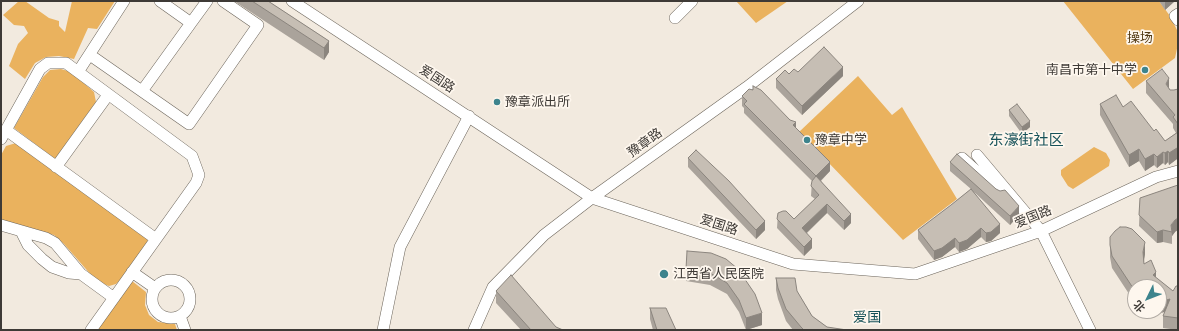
<!DOCTYPE html>
<meta charset="utf-8">
<style>
body{margin:0}
#map{position:relative;width:1179px;height:331px;overflow:hidden;background:#f2eadf;font-family:Inter,"Noto Sans SC",sans-serif}
canvas{display:block}
.frame{position:absolute;inset:0;border:2px solid #3e3a36;pointer-events:none}
.north{position:absolute;left:1127px;top:279px;width:40px;height:40px;box-sizing:border-box;background:#fef7ee;border:1px solid #b1aba4;border-radius:50%;rotate:227deg;font-size:11px;font-weight:700;line-height:16px;text-align:center;color:#3e3a36}
.north::after{content:'';display:block;margin:auto;width:14px;height:18px;background:#3d848d;clip-path:polygon(50% 0,100% 100%,50% 72%,0 100%)}
</style>
<div id="map">
<canvas width="1179" height="331"></canvas>
<div class="frame"></div>
<div class="north">北</div>
</div>
<script>
const context = document.querySelector('canvas').getContext('2d');
context.lineJoin = 'round';
function fill(path, color) { context.fillStyle = color; context.fill(path, 'evenodd'); }
const toPath = rows => new Path2D(rows.map(r => 'M' + r).join(''));
function stroke(path, color, width, dash) { context.strokeStyle = color; context.lineWidth = width; context.lineCap = dash ? 'butt' : 'round'; context.setLineDash(dash || []); context.stroke(path); }
function label(font, color, halo, rows, align = 'center') {
  context.font = font + ' Inter,"Noto Sans SC",sans-serif'; context.lineWidth = 3.5; context.setLineDash([]); context.textBaseline = 'middle'; context.strokeStyle = halo; context.fillStyle = color; for (const [text, x, y, turn = 0] of rows) {
    context.save(); context.translate(x, y); context.rotate((+turn || 0) * Math.PI / 180); context.textAlign = isNaN(turn) ? turn : align; if (halo) context.strokeText(text, 0, 0); context.fillText(text, 0, 0); context.restore();
  }
}
fill(toPath([
 [19,1,25,1,49,18,59,21,59,26,65,32,72,1,115,1,97,29,88,28,74,59,59,56,46,57,35,63,25,79,9,66,18,44,28,33,24,26,14,25,3,15],
 [736,1,788,1,756,23],
 [1063,1,1159,1,1170,16,1177,30,1178,44,1175,58,1133,89],
 [61,69,71,72,94,92,96,102,55,159,14,128,43,77,50,70],
 [858,76,892,115,902,107,957,199,903,240,799,132],
 [16,143,147,238,148,242,123,277,116,284,109,286,101,283,92,276,64,244,54,235,1,220,1,155,6,146],
 [1094,147,1106,153,1110,160,1109,166,1073,189,1068,186,1061,175,1061,170],
 [132,281,146,292,145,305,149,315,158,322,175,324,177,330,97,330]
]), '#eab25e');
const minor = toPath([
 [292,1,592,198,793,264,915,274,1041,231,1156,177,1178,171],
 [1178,14,1175,16,1178,20],
 [675,18,692,1],
 [191,23,207,1],
 [90,55,189,124,258,25,223,1],
 [78,72,124,1],
 [142,91,191,23,160,1],
 [6,130,156,239],
 [1,139,40,69,48,63,66,63,192,156,199,175,196,183,91,330],
 [977,155,1041,231,1090,330],
 [962,158,1001,193],
 [56,167,108,95],
 [1,225,46,238,55,243,81,274,114,298],
 [21,231,28,245,42,259,52,267,69,273,81,274],
 [132,272,155,288],
 '152 299a19 19 0 1 1 38 0a19 19 0 1 1-38 0Z',
 [180,316,185,330],
 [383,330,400,247,469,116],
 [474,330,493,287,544,235,592,198,747,87,858,1]
]);
stroke(minor, '#6c655b', 12);
stroke(minor, '#fff', 11);
fill(toPath([
 [234,1,268,1,329,41,329,52,324,60],
 [1159,1,1175,1,1165,10],
 [798,72,843,76,802,115,776,88,776,79,789,74],
 [1146,81,1169,88,1170,90,1174,90,1178,89,1178,161,1177,159,1169,165,1168,162,1165,165,1163,163,1157,168,1154,165,1145,171,1139,161,1129,167,1100,115,1100,104,1123,107,1165,141,1176,133,1173,128,1173,124,1146,93],
 [742,96,790,120,830,171,821,181,851,223,844,230,827,213,807,233,812,248,804,256,777,228,778,213,794,219,815,199,811,196,812,181,744,113,744,108,742,106],
 [1009,110,1030,127,1022,134,1009,116],
 [688,158,765,230,756,239,688,167],
 [950,162,1019,215,1010,225,974,192,1000,233,991,241,986,242,981,237,967,249,959,252,955,247,942,257,934,260,918,239,918,230,951,205,971,189,950,171],
 [1140,198,1175,232,1172,236,1172,244,1163,242,1157,243,1139,226],
 [1110,245,1145,254,1144,261,1144,264,1156,278,1173,291,1178,286,1178,330,1163,328,1163,316,1165,312,1146,317,1143,311,1159,311,1135,287,1135,303,1112,268,1110,257],
 [726,259,762,325,746,330,739,312,727,294,710,285,686,281,686,269],
 [776,278,797,291,812,316,827,327,847,330,793,330,786,321,778,299,776,290],
 [496,291,556,327,563,330,521,330,496,303],
 [650,308,676,330,653,330,650,319]
]), '#aaa39b');
fill(toPath([
 [1165,1,1175,1,1165,10],
 [329,41,329,52,324,60,324,48],
 [843,67,843,76,802,115,802,106],
 [1169,78,1169,89,1166,84],
 [1030,121,1030,127,1022,134,1022,127],
 [796,122,796,131,793,125],
 [1177,148,1177,159,1169,165,1169,153],
 [1139,149,1139,161,1129,167,1129,155],
 [1168,151,1168,162,1165,165,1165,153],
 [1163,152,1163,163,1157,168,1157,157],
 [1154,154,1154,165,1145,171,1145,159],
 [830,162,830,171,816,185,816,176],
 [827,204,827,213,802,237,802,228],
 [1019,206,1019,215,1010,225,1010,216],
 [851,214,851,223,844,230,844,221],
 [1178,218,1178,230,1175,232,1172,236,1171,225,1175,220],
 [765,221,765,230,756,239,756,230],
 [1000,224,1000,233,991,241,986,242,986,233],
 [981,228,981,237,967,249,959,252,959,243],
 [1163,230,1163,242,1157,243,1157,232],
 [955,238,955,247,942,257,934,260,934,251],
 [812,239,812,248,804,256,804,247],
 [1145,242,1145,254,1143,264,1143,252],
 [1156,272,1156,283,1153,275],
 [1170,299,1170,310,1146,317,1146,311,1159,311,1159,302],
 [762,313,762,325,746,330,746,318]
]), '#8b857e');
const building = toPath([
 [252,1,268,1,329,41,324,48,252,1],
 [824,47,843,67,802,106,776,79,785,70,789,74,794,69,798,72,824,47],
 [1162,69,1169,78,1166,84,1170,90,1174,90,1178,89,1178,124,1173,117,1175,115,1146,81,1162,69],
 [753,86,761,90,790,120,796,122,793,125,830,162,816,176,744,104,747,101,742,96,749,89,753,90,753,86],
 [1116,95,1123,107,1131,101,1154,131,1156,129,1165,141,1178,132,1178,150,1177,148,1169,153,1168,151,1165,153,1163,152,1157,157,1154,154,1145,159,1139,149,1129,155,1100,104,1116,95],
 [1017,104,1030,121,1022,127,1009,110,1017,104],
 [696,150,729,181,765,221,756,230,688,158,696,150],
 [957,154,996,189,1000,191,1005,190,1019,206,1010,216,950,162,957,154],
 [816,176,851,214,844,221,827,204,802,228,812,239,804,247,777,219,778,213,783,211,786,211,794,219,819,195,811,186,812,181,816,176],
 [1178,185,1178,218,1175,220,1171,225,1172,232,1163,230,1157,232,1139,215,1140,198,1178,185],
 [971,189,1000,224,991,232,986,233,981,228,967,240,959,243,955,238,942,248,934,251,918,230,951,205,971,189],
 [1120,227,1126,227,1132,229,1145,242,1143,252,1144,264,1151,260,1156,272,1153,275,1173,291,1176,286,1178,286,1178,318,1163,316,1170,299,1159,302,1159,287,1135,287,1135,291,1112,256,1110,245,1110,237,1115,231,1120,227],
 [687,251,711,253,726,259,738,269,755,294,762,313,746,318,739,300,727,283,710,273,686,269,687,251],
 [511,275,556,327,563,330,531,330,496,291,511,275],
 [776,278,795,278,797,291,812,316,827,327,847,330,804,330,801,327,786,309,778,288,776,278],
 [650,308,666,308,676,330,657,330,650,308]
]);
fill(building, '#c6beb4');
stroke(building, '#8b857e', 1);
for (const [x, y, r, color] of [
 [1145,70,4,"#3d848d"],
 [497,102,4,"#3d848d"],
 [807,140,4,"#3d848d"],
 [664,274,5,"#3d848d"]
]) { const dot = new Path2D(); dot.arc(x, y, r, 0, 2 * Math.PI); context.fillStyle = color; context.fill(dot); stroke(dot, '#fef7ee', 1.5); }
label('13px', '#543b15', '#fef7ee', [
 ["操场",1140,38]
]);
label('13px', '#3e3a36', '#fef7ee', [
 ["南昌市第十中学",1137,70,"right"],
 ["豫章派出所",505,102],
 ["豫章中学",815,140],
 ["江西省人民医院",673,274]
], 'left');
label('13px', '#3e3a36', '#fef7ee', [
 ["爱国路",437,79,33],
 ["豫章路",645,143,-36],
 ["爱国路",1033,217,-22],
 ["爱国路",719,225,18]
]);
label('14px', '#175259', '#fef7ee', [
 ["爱国",867,318]
]);
label('15px', '#175259', '#fef7ee', [
 ["东濠街社区",1026,140]
]);
</script>
